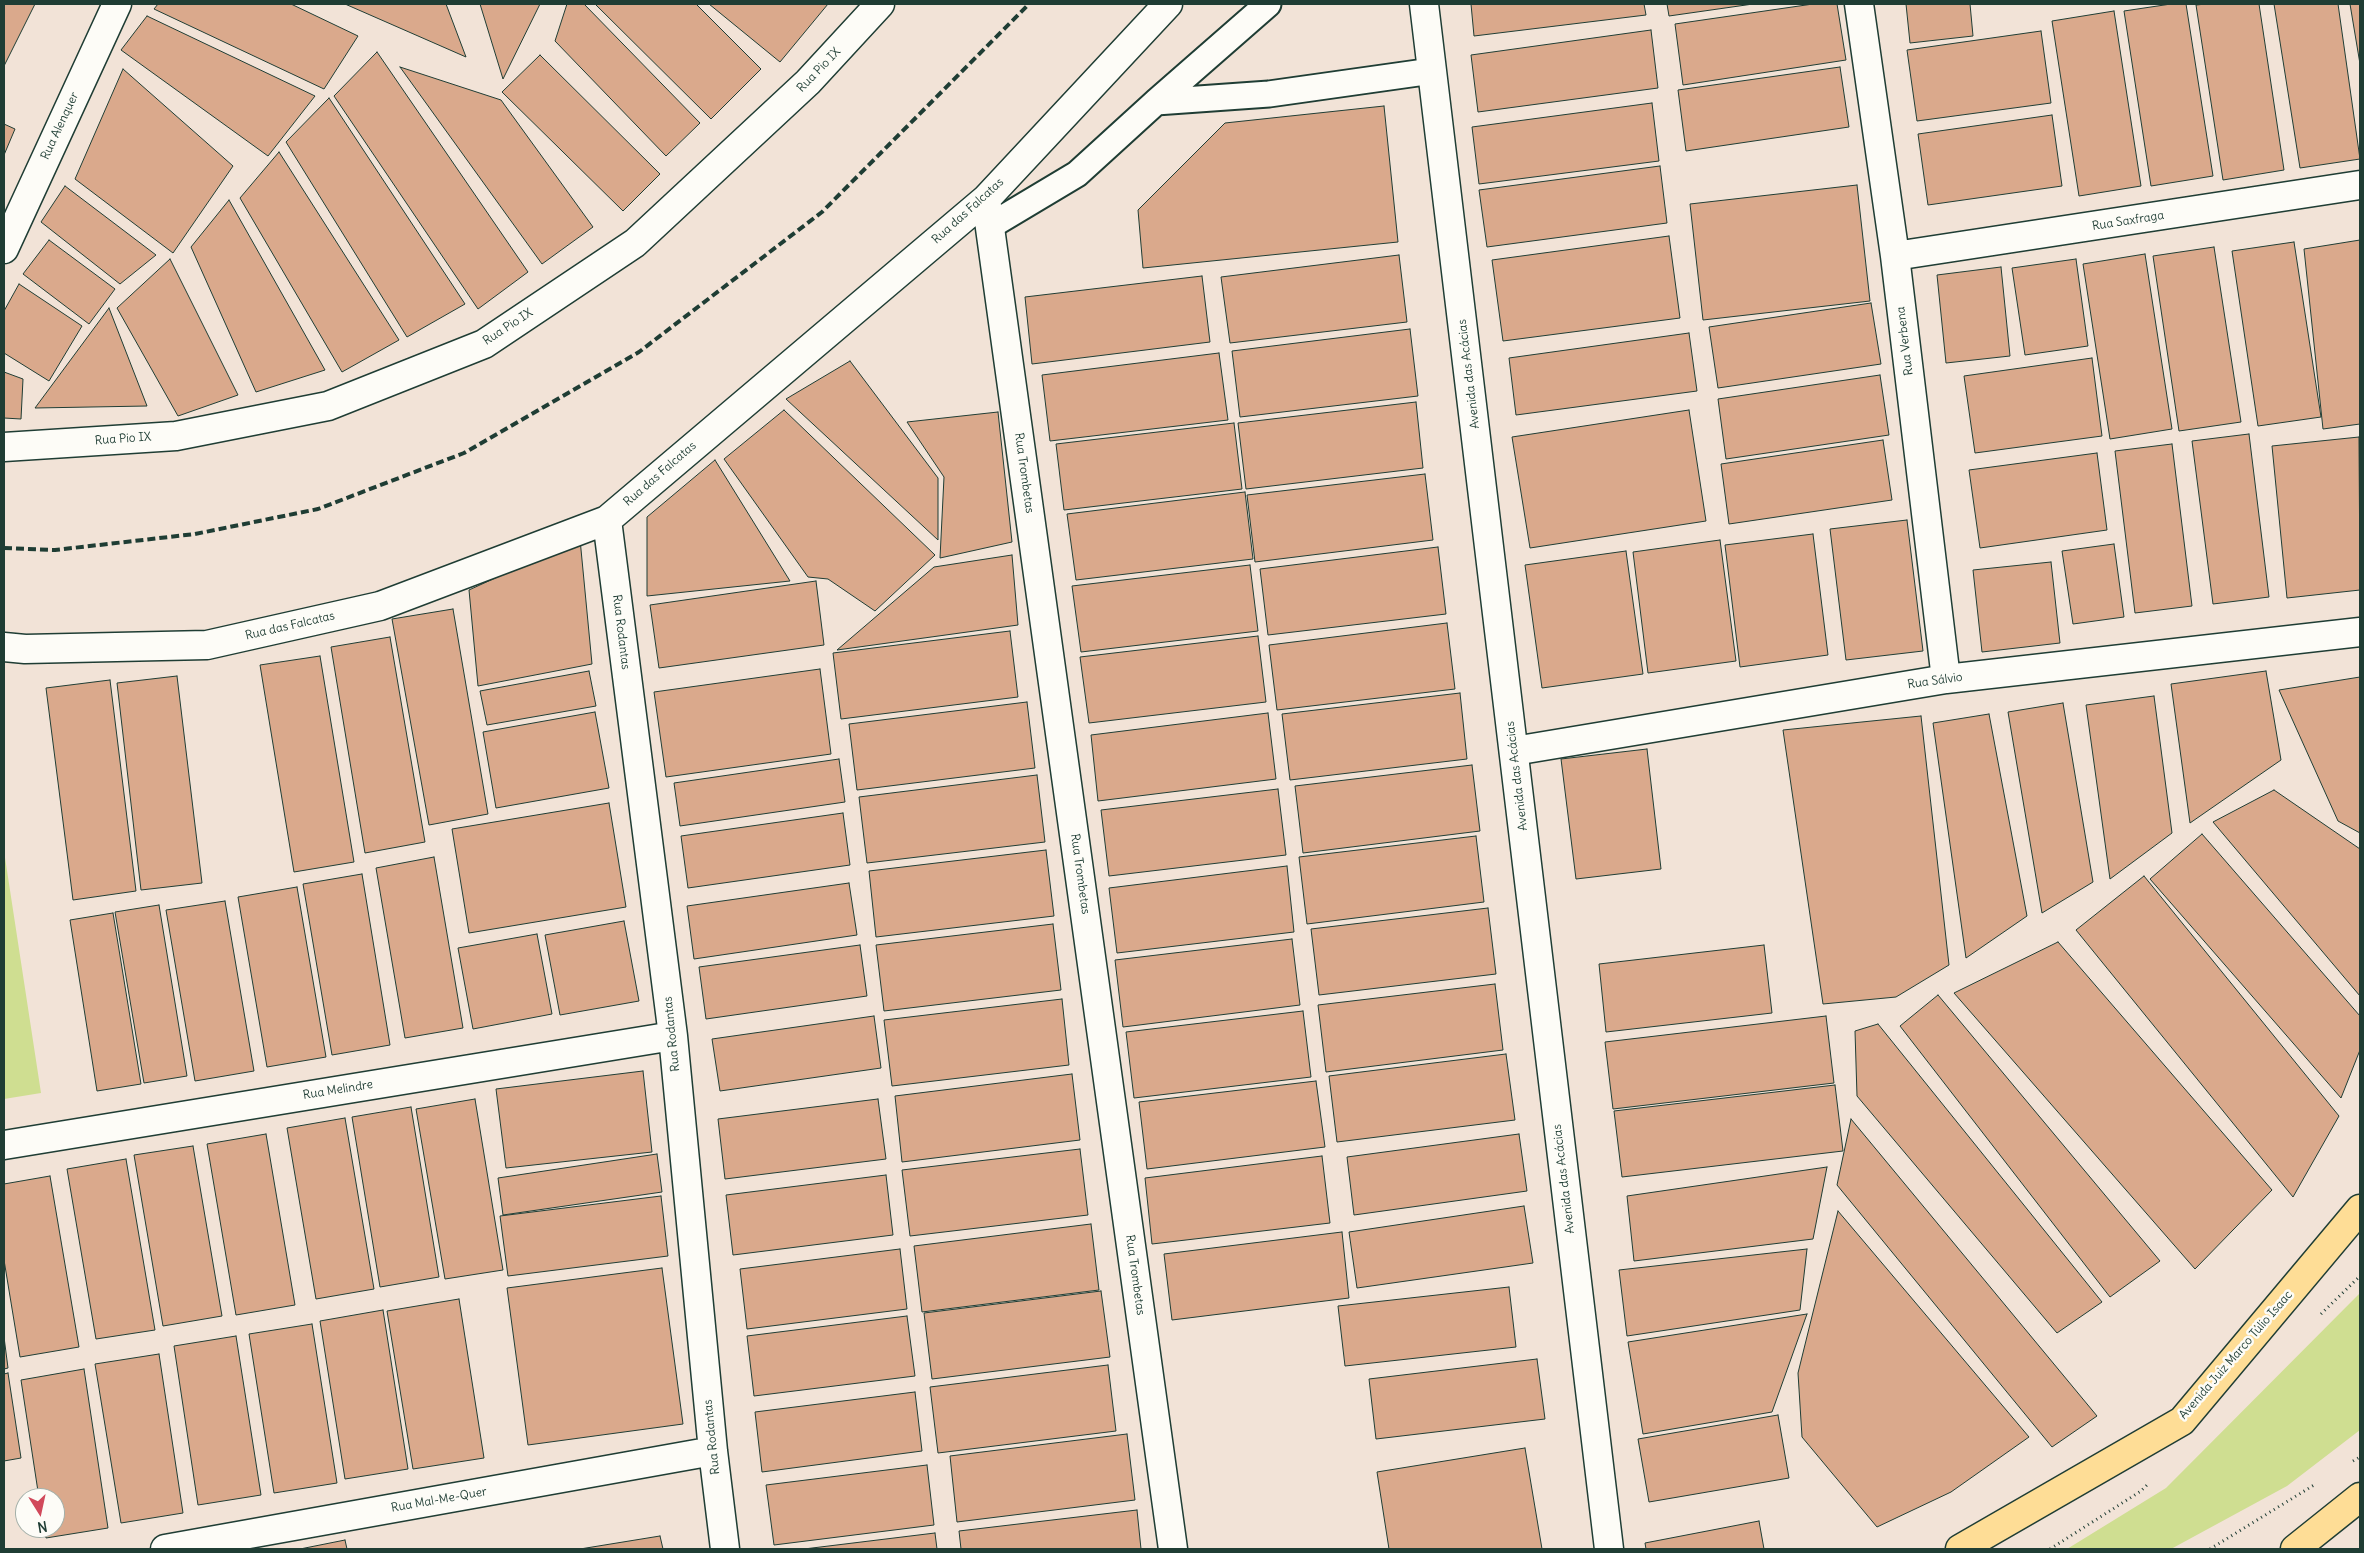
<!DOCTYPE html>
<meta charset="utf-8">
<style>
body{margin:0}
#map{position:relative;width:2364px;height:1553px;overflow:hidden;background:#f2e3d7;font-family:Delius,sans-serif}
canvas{display:block}
.frame{position:absolute;inset:0;border:5px solid #1f3d34;pointer-events:none}
.north{position:absolute;left:15px;top:1488px;width:50px;height:50px;box-sizing:border-box;background:#fdfcf7;border:1px solid #a4b0a9;border-radius:50%;rotate:170deg;font-size:14px;font-weight:700;line-height:20px;text-align:center;color:#1f3d34}
.north::after{content:'';display:block;margin:auto;width:18px;height:22px;background:#d1495b;clip-path:polygon(50% 0,100% 100%,50% 72%,0 100%)}
</style>
<div id="map">
<canvas width="2364" height="1553"></canvas>
<div class="frame"></div>
<div class="north">N</div>
</div>
<script>
const context = document.querySelector('canvas').getContext('2d');
context.lineJoin = 'round';
function fill(path, color) { context.fillStyle = color; context.fill(path, 'evenodd'); }
const toPath = rows => new Path2D(rows.map(r => 'M' + r).join(''));
function stroke(path, color, width, dash) { context.strokeStyle = color; context.lineWidth = width; context.lineCap = dash ? 'butt' : 'round'; context.setLineDash(dash || []); context.stroke(path); }
function label(font, color, halo, rows, align = 'center') {
  context.font = font + ' Delius,sans-serif'; context.lineWidth = 5; context.setLineDash([]); context.textBaseline = 'middle'; context.strokeStyle = halo; context.fillStyle = color; for (const [text, x, y, turn = 0] of rows) {
    context.save(); context.translate(x, y); context.rotate((+turn || 0) * Math.PI / 180); context.textAlign = isNaN(turn) ? turn : align; if (halo) context.strokeText(text, 0, 0); context.fillText(text, 0, 0); context.restore();
  }
}
fill(toPath([
 [4,851,41,1093,4,1099],
 [2360,1293,2360,1430,2287,1486,2171,1549,2067,1549,2166,1488]
]), '#cfde91');
const building = toPath([
 [4,4,35,4,4,66,4,4],
 [158,4,291,4,358,36,324,89,154,9,158,4],
 [345,4,446,4,466,57,345,4],
 [480,4,540,4,503,79,480,4],
 [567,4,584,4,700,123,666,156,555,41,567,4],
 [595,4,696,4,761,69,711,119,595,4],
 [709,4,828,4,780,62,709,4],
 [1471,4,1644,4,1646,15,1474,36,1471,4],
 [1667,4,1753,4,1669,16,1667,4],
 [1813,4,1837,4,1846,60,1683,85,1675,24,1813,4],
 [1906,4,1970,4,1973,36,1910,43,1906,4],
 [2171,4,2186,4,2213,176,2151,186,2124,11,2171,4],
 [2206,4,2259,4,2284,170,2223,180,2196,5,2206,4],
 [2274,4,2338,4,2360,159,2300,168,2274,4],
 [2350,4,2360,4,2360,64,2350,4],
 [2114,11,2141,186,2079,196,2052,21,2114,11],
 [147,16,315,96,268,156,121,50,147,16],
 [1651,30,1658,88,1478,112,1471,55,1651,30],
 [2041,31,2051,103,1917,121,1907,50,2041,31],
 [377,52,528,272,478,309,334,96,377,52],
 [540,55,660,174,623,211,502,92,540,55],
 [400,67,501,100,593,227,542,264,400,67],
 [1840,67,1849,127,1686,151,1678,90,1840,67],
 [123,69,233,166,173,253,75,179,123,69],
 [329,98,465,304,407,337,286,142,329,98],
 [1652,103,1659,161,1479,184,1472,127,1652,103],
 [1384,106,1398,242,1143,268,1138,210,1225,123,1384,106],
 [2052,115,2062,186,1928,205,1918,134,2052,115],
 [4,124,15,129,4,155,4,124],
 [279,152,399,340,342,372,240,198,279,152],
 [1660,166,1667,223,1487,247,1479,190,1660,166],
 [1857,185,1870,301,1703,320,1690,204,1857,185],
 [65,186,156,255,120,284,41,222,65,186],
 [229,200,325,370,256,392,191,247,229,200],
 [1669,236,1680,318,1503,341,1492,260,1669,236],
 [49,240,115,289,89,324,23,274,49,240],
 [2360,240,2360,424,2323,429,2304,249,2360,240],
 [2294,242,2321,417,2258,426,2232,251,2294,242],
 [2214,247,2241,422,2179,431,2153,256,2214,247],
 [2145,254,2172,429,2110,439,2083,264,2145,254],
 [1399,255,1407,322,1230,343,1221,277,1399,255],
 [170,259,238,395,178,416,117,308,170,259],
 [2076,259,2088,346,2025,355,2012,268,2076,259],
 [2001,267,2010,356,1946,363,1937,275,2001,267],
 [1202,276,1210,342,1032,364,1025,297,1202,276],
 [19,284,82,326,49,381,4,353,4,311,19,284],
 [1871,303,1881,364,1718,388,1709,327,1871,303],
 [109,308,147,406,35,408,109,308],
 [1410,329,1418,396,1240,417,1232,351,1410,329],
 [1689,333,1697,391,1516,415,1509,358,1689,333],
 [1219,353,1228,420,1050,441,1042,375,1219,353],
 [2092,358,2102,436,1975,453,1964,376,2092,358],
 [850,361,938,478,938,540,786,399,850,361],
 [4,372,23,379,21,419,4,418,4,372],
 [1880,375,1889,435,1726,459,1718,399,1880,375],
 [1416,402,1423,468,1246,489,1238,423,1416,402],
 [784,410,935,555,875,611,828,579,808,577,724,459,784,410],
 [1689,410,1706,521,1530,548,1512,437,1689,410],
 [998,412,1012,542,940,558,944,477,907,422,998,412],
 [1234,423,1242,489,1064,510,1056,444,1234,423],
 [2249,434,2269,597,2213,604,2192,441,2249,434],
 [2359,437,2360,590,2287,598,2272,446,2359,437],
 [1883,440,1892,500,1729,524,1721,464,1883,440],
 [2172,444,2192,606,2135,613,2115,451,2172,444],
 [2097,453,2107,530,1980,548,1969,470,2097,453],
 [715,460,790,581,647,596,647,517,715,460],
 [1425,474,1433,540,1255,562,1247,495,1425,474],
 [1245,492,1253,559,1076,580,1067,514,1245,492],
 [1907,520,1923,651,1846,660,1830,529,1907,520],
 [1813,534,1828,655,1740,667,1725,545,1813,534],
 [580,539,592,664,478,686,469,590,580,539],
 [1720,540,1736,661,1648,673,1633,552,1720,540],
 [2114,544,2124,617,2073,624,2062,551,2114,544],
 [1438,547,1446,614,1268,635,1260,569,1438,547],
 [1626,551,1643,674,1542,688,1525,565,1626,551],
 [1012,555,1018,625,837,650,934,567,1012,555],
 [2051,562,2060,643,1982,652,1973,570,2051,562],
 [1250,565,1258,631,1081,652,1072,586,1250,565],
 [816,581,824,645,659,668,650,605,816,581],
 [453,609,488,814,429,825,392,619,453,609],
 [1447,623,1455,689,1277,710,1269,645,1447,623],
 [1010,631,1018,697,841,719,833,653,1010,631],
 [1258,636,1266,702,1089,723,1080,657,1258,636],
 [390,637,425,842,365,853,331,647,390,637],
 [320,656,354,862,294,872,260,665,320,656],
 [820,669,831,754,666,777,654,692,820,669],
 [589,671,596,706,487,725,480,691,589,671],
 [2266,671,2281,760,2190,823,2171,684,2266,671],
 [177,676,202,883,141,890,117,683,177,676],
 [2360,677,2360,833,2338,821,2279,690,2360,677],
 [110,680,136,891,73,900,46,688,110,680],
 [1460,693,1467,759,1290,780,1282,714,1460,693],
 [2154,696,2172,833,2110,879,2086,705,2154,696],
 [1027,702,1035,768,857,790,849,724,1027,702],
 [2063,703,2093,882,2042,913,2008,712,2063,703],
 [595,712,609,788,496,808,483,732,595,712],
 [1268,713,1276,779,1098,801,1091,735,1268,713],
 [1989,714,2027,916,1966,958,1933,723,1989,714],
 [1921,716,1949,965,1896,997,1823,1004,1783,730,1921,716],
 [1647,749,1661,869,1576,879,1561,759,1647,749],
 [839,759,845,802,680,826,674,783,839,759],
 [1472,765,1480,831,1303,853,1295,786,1472,765],
 [1037,775,1045,842,867,863,859,797,1037,775],
 [1278,789,1286,855,1109,876,1101,810,1278,789],
 [2274,790,2360,849,2360,996,2213,822,2274,790],
 [609,803,626,907,469,933,452,829,609,803],
 [843,813,850,865,688,888,681,836,843,813],
 [2202,834,2360,1016,2360,1050,2341,1098,2150,879,2202,834],
 [1476,836,1484,902,1307,924,1299,857,1476,836],
 [1046,850,1054,916,876,937,869,871,1046,850],
 [434,857,463,1028,405,1038,376,868,434,857],
 [1287,866,1294,932,1117,953,1109,888,1287,866],
 [362,874,390,1045,332,1055,303,884,362,874],
 [2144,876,2339,1116,2293,1197,2076,930,2144,876],
 [849,883,857,935,694,959,687,906,849,883],
 [297,887,326,1057,267,1067,238,897,297,887],
 [225,901,254,1071,195,1081,166,910,225,901],
 [159,905,187,1076,144,1083,115,912,159,905],
 [1488,908,1496,974,1319,995,1311,929,1488,908],
 [113,913,141,1084,97,1091,70,920,113,913],
 [624,921,639,1001,560,1015,545,935,624,921],
 [1053,924,1061,990,884,1011,876,945,1053,924],
 [537,934,552,1014,473,1029,458,948,537,934],
 [1292,939,1300,1005,1123,1027,1115,960,1292,939],
 [2058,942,2272,1190,2195,1269,1954,993,2058,942],
 [860,945,867,996,706,1019,699,967,860,945],
 [1764,945,1772,1013,1606,1032,1599,964,1764,945],
 [1495,984,1503,1050,1326,1072,1318,1005,1495,984],
 [1938,995,2160,1261,2110,1297,1900,1026,1938,995],
 [1062,999,1069,1065,892,1086,884,1020,1062,999],
 [1303,1011,1311,1077,1134,1098,1126,1032,1303,1011],
 [874,1016,881,1068,720,1091,712,1039,874,1016],
 [1826,1016,1834,1083,1613,1109,1605,1042,1826,1016],
 [1878,1024,2102,1302,2057,1333,1857,1096,1855,1031,1878,1024],
 [1506,1054,1515,1120,1337,1142,1329,1076,1506,1054],
 [643,1071,652,1152,506,1168,496,1089,643,1071],
 [1072,1074,1080,1140,902,1162,895,1096,1072,1074],
 [1316,1081,1325,1147,1147,1169,1139,1102,1316,1081],
 [1835,1085,1843,1151,1622,1177,1614,1111,1835,1085],
 [475,1099,503,1270,445,1279,416,1109,475,1099],
 [878,1099,886,1159,725,1179,718,1119,878,1099],
 [411,1107,439,1277,380,1287,352,1117,411,1107],
 [345,1118,374,1289,316,1299,287,1128,345,1118],
 [1851,1119,2097,1416,2052,1447,1837,1185,1851,1119],
 [266,1134,295,1305,236,1315,207,1144,266,1134],
 [1519,1134,1527,1191,1354,1215,1347,1157,1519,1134],
 [193,1146,222,1316,163,1326,134,1155,193,1146],
 [1080,1149,1088,1215,910,1236,902,1170,1080,1149],
 [657,1154,662,1192,503,1215,498,1178,657,1154],
 [1322,1156,1330,1223,1152,1244,1145,1178,1322,1156],
 [126,1159,155,1330,96,1339,67,1169,126,1159],
 [1827,1167,1813,1239,1634,1261,1627,1196,1827,1167],
 [886,1175,893,1235,733,1255,726,1195,886,1175],
 [50,1176,79,1347,20,1357,4,1260,4,1184,50,1176],
 [661,1196,668,1256,508,1276,500,1216,661,1196],
 [1524,1206,1533,1263,1357,1288,1349,1232,1524,1206],
 [1838,1211,2029,1437,1951,1492,1877,1527,1802,1437,1798,1373,1838,1211],
 [1091,1224,1099,1290,922,1312,914,1246,1091,1224],
 [1342,1232,1349,1298,1172,1320,1164,1254,1342,1232],
 [900,1249,907,1309,747,1329,740,1269,900,1249],
 [1807,1249,1800,1310,1627,1336,1619,1270,1807,1249],
 [662,1268,683,1424,528,1445,507,1288,662,1268],
 [1509,1287,1516,1347,1345,1366,1338,1306,1509,1287],
 [1101,1291,1110,1357,932,1379,924,1313,1101,1291],
 [459,1299,484,1458,413,1469,387,1311,459,1299],
 [383,1310,408,1469,345,1479,320,1321,383,1310],
 [1807,1314,1772,1412,1643,1434,1628,1342,1807,1314],
 [907,1316,915,1376,754,1396,747,1336,907,1316],
 [312,1324,337,1483,274,1493,249,1334,312,1324],
 [236,1336,261,1495,198,1505,174,1346,236,1336],
 [4,1337,8,1368,4,1369,4,1337],
 [159,1354,183,1513,121,1523,95,1364,159,1354],
 [1537,1359,1545,1419,1376,1439,1369,1379,1537,1359],
 [1108,1365,1116,1431,938,1453,930,1387,1108,1365],
 [84,1369,108,1528,46,1538,44,1528,55,1528,55,1498,39,1498,21,1380,84,1369],
 [8,1373,21,1458,4,1461,4,1374,8,1373],
 [915,1392,922,1451,762,1472,755,1412,915,1392],
 [1778,1415,1789,1478,1649,1502,1638,1439,1778,1415],
 [1127,1434,1135,1500,957,1522,950,1456,1127,1434],
 [1525,1448,1542,1549,1389,1549,1377,1472,1525,1448],
 [927,1465,934,1525,774,1545,766,1485,927,1465],
 [1137,1510,1141,1549,961,1549,959,1531,1137,1510],
 [1759,1521,1764,1549,1646,1549,1645,1543,1759,1521],
 [935,1533,937,1549,804,1549,935,1533],
 [660,1536,663,1549,580,1549,660,1536],
 [345,1540,347,1549,300,1549,345,1540]
]);
fill(building, '#daa98c');
stroke(building, '#1f3d34', 1);
const service = toPath([
 [1156,102,1268,4],
 [990,226,1077,174,1156,102,1269,94,1432,71]
]);
const minor = toPath([
 [1859,4,1895,256,1946,679],
 [986,199,1173,1549],
 [4,249,117,4],
 [1895,256,2360,185],
 [4,447,176,436,328,406,484,344,635,243,808,82,880,4],
 [607,520,673,1036,713,1451,725,1549],
 [4,647,25,649,207,645,380,606,607,520,986,199,1168,4],
 [1514,751,1946,679,2360,632],
 [4,1145,673,1036],
 [165,1549,713,1451]
]);
const secondary = toPath([
 [1424,4,1609,1549]
]);
const primary = toPath([
 [1960,1549,2182,1421,2360,1209],
 [2295,1549,2360,1497]
]);
stroke(service, '#1f3d34', 29);
stroke(minor, '#1f3d34', 31);
stroke(secondary, '#1f3d34', 31);
stroke(primary, '#1f3d34', 31);
stroke(toPath([
 [2321,1314,2360,1276],
 [2353,1461,2360,1457],
 [2050,1549,2141,1491,2149,1483],
 [2210,1549,2314,1485]
]), '#1f3d34', 3, [1, 4]);
stroke(service, '#fdfcf7', 25);
stroke(minor, '#fdfcf7', 28);
stroke(secondary, '#fdfcf7', 28);
stroke(primary, '#fedd96', 28);
stroke(toPath([
 [4,548,55,550,195,534,318,509,464,453,639,352,822,212,1029,4]
]), '#1f3d34', 4, [8, 4]);
label('12px', '#1f3d34', '#fdfcf7', [
 ["Rua Pio IX",819,70,-46],
 ["Rua Alenquer",60,126,-65],
 ["Rua das Falcatas",968,211,-42],
 ["Rua Saxfraga",2128,221,-9],
 ["Rua Pio IX",508,327,-33],
 ["Rua Verbena",1905,341,-97],
 ["Avenida das Acácias",1469,374,-97],
 ["Rua Pio IX",123,439,-4],
 ["Rua Trombetas",1024,473,82],
 ["Rua das Falcatas",660,474,-41],
 ["Rua das Falcatas",290,626,-13],
 ["Rua Rodantas",621,632,83],
 ["Rua Sálvio",1935,681,-8],
 ["Avenida das Acácias",1517,776,-97],
 ["Rua Trombetas",1080,874,82],
 ["Rua Rodantas",672,1034,-96],
 ["Rua Melindre",338,1090,-9],
 ["Avenida das Acácias",1564,1179,-97],
 ["Rua Trombetas",1135,1275,82],
 ["Avenida Juiz Marco Túlio Isaac",2236,1355,-49],
 ["Rua Rodantas",712,1437,-96],
 ["Rua Mal-Me-Quer",439,1500,-10]
]);
</script>
